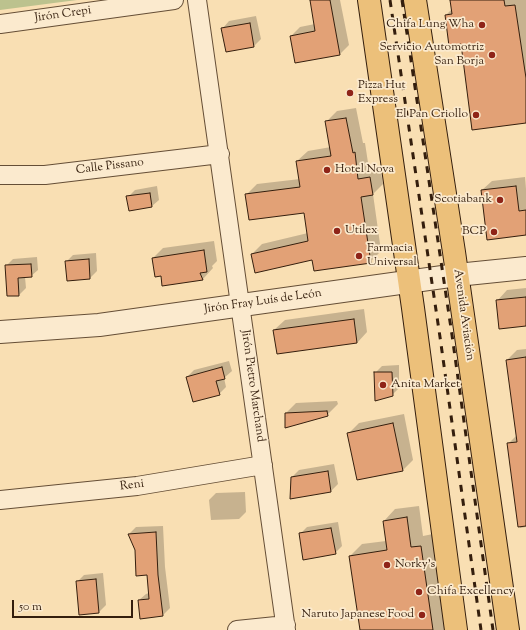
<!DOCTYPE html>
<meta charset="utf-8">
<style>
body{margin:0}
#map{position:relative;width:526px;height:630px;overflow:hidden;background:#f9dfb3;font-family:"Sorts Mill Goudy",serif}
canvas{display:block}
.scale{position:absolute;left:12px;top:600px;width:121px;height:18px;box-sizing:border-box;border:2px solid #341e0d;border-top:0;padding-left:5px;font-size:12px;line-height:14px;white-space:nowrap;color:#341e0d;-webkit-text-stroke:3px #fbeace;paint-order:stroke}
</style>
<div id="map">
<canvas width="526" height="630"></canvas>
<div class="scale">50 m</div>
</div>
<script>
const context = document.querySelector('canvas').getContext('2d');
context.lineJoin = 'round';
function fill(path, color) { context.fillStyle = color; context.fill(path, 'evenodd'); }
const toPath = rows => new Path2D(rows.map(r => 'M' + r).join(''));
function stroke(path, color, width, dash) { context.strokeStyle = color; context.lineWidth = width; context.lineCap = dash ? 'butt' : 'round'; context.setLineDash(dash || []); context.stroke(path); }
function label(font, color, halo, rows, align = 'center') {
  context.font = font + ' "Sorts Mill Goudy",serif'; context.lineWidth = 3.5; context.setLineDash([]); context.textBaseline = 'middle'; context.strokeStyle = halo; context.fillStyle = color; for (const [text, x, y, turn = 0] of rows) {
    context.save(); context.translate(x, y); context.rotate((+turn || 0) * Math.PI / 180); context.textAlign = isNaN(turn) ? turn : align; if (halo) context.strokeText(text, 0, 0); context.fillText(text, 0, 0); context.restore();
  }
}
fill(toPath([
 [0,0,77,0,0,10]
]), '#bcc28e');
fill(toPath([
 [311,0,340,0,349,45,340,54,291,36,300,27,315,24],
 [451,0,526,0,526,122,461,43,446,15,452,9],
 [256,16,261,39,254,46,223,28,229,21],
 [356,108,363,143,365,143,369,169,380,167,383,184,373,194,381,251,370,262,252,254,262,244,308,233,305,212,246,195,257,184,300,179,297,161,308,151,331,147,326,122,337,111],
 [525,177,526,189,526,234,482,190,492,181],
 [157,186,159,200,152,206,128,197,135,190],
 [214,241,217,261,212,266,213,268,203,279,163,285,162,275,153,258,163,248],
 [96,253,97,271,90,278,68,280,66,262,73,255],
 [37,257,38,270,31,276,25,277,26,288,19,295,8,295,6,266,13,259],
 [526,288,526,325,497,301,507,290],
 [364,309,367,332,357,343,274,330,285,320],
 [526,349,526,527,520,528,508,444,517,435,507,360,517,350],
 [229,361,232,371,224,378,226,387,219,394,187,377,194,370],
 [399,365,399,388,392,395,375,373,382,366],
 [337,401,338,404,327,415,286,413,296,403],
 [404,414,413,460,403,470,358,479,349,433,359,423],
 [334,464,338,484,331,491,292,477,299,470],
 [245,492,246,512,239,519,211,520,209,500,216,493],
 [419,506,423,536,433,534,446,630,361,630,350,556,362,544,386,541,384,521,395,509],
 [338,522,342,546,335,553,300,534,307,527],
 [163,526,165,567,170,608,163,615,139,600,146,594,149,593,148,574,129,534,136,527],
 [103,573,106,605,99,612,77,582,84,575]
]), '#0003');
const building = toPath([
 [310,0,330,0,340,55,295,63,290,36,315,31,310,0],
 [450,0,504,0,505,6,515,5,526,78,526,123,472,130,461,44,449,46,445,15,452,14,450,0],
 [250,23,254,47,226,52,221,28,250,23],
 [346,118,353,153,355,152,358,179,370,177,373,195,361,197,371,263,314,271,312,260,255,273,251,254,308,241,304,213,249,220,245,194,300,187,296,161,331,156,325,121,346,118],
 [516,186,519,211,526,210,526,235,487,240,481,190,516,186],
 [150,193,152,207,129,211,126,196,150,193],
 [204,250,207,272,200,273,203,280,162,286,161,276,155,277,152,258,204,250],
 [89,259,90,279,67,281,65,261,89,259],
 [31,264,32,277,18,278,19,296,7,296,5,265,31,264],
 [526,297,526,326,499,329,496,300,526,297],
 [354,319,357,343,277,354,273,330,354,319],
 [526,357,526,526,518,527,507,443,517,442,506,360,526,357],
 [222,367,225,379,216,381,220,395,193,402,186,377,222,367],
 [374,372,392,372,393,396,375,401,374,372],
 [327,411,328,416,285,428,285,413,327,411],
 [393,423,403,471,357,480,347,433,393,423],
 [328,471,331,492,290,499,291,477,328,471],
 [407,517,411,547,421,546,433,630,360,630,349,556,387,550,383,521,407,517],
 [331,528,336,554,303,560,299,533,331,528],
 [156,532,158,575,163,616,140,619,138,600,149,599,147,575,136,576,135,550,128,534,156,532],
 [96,579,99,613,79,615,76,581,96,579]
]);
fill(building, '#e2a176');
stroke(building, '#341e0d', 1);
const minor = toPath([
 [197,0,286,630],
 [0,24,174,0],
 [0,175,45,175,220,154],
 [0,500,137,486,263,465],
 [237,630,286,625]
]);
const tertiary = toPath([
 [0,332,99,325,457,275,526,268]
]);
const primary = toPath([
 [369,0,413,308,456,630],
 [415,0,454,252,508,630]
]);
stroke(minor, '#654e36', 20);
stroke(tertiary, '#654e36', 24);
stroke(primary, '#341e0d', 24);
stroke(minor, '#fbeace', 18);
stroke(tertiary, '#fbeace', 22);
stroke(primary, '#ecc07a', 22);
stroke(toPath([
 [390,0,440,337,481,630],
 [402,0,452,335,493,630]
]), '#341e0d', 3, [7, 7]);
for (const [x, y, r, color] of [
 [482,25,4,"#8f2418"],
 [492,55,4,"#8f2418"],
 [350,93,4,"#8f2418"],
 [476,115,4,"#8f2418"],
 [327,170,4,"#8f2418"],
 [500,200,4,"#8f2418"],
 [337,231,4,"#8f2418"],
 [494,232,4,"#8f2418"],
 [359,256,4,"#8f2418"],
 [383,385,4,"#8f2418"],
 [387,565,4,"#8f2418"],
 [419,592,4,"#8f2418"],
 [422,615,4,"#8f2418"]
]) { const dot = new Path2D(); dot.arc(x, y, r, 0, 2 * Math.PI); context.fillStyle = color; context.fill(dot); stroke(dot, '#fbeace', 1.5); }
label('12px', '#341e0d', '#fbeace', [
 ["Jirón Crepi",63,15,-8],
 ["Calle Pissano",110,167,-7],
 ["Jirón Fray Luís de León",263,302,-8],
 ["Avenida Aviación",463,315,82],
 ["Jirón Pietro Marchand",252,386,82],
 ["Reni",132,486,-7]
]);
label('12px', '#341e0d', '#fbeace', [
 ["Chifa Lung Wha",474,25,"right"],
 ["Servicio Automotriz",484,48,"right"],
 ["San Borja",484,62,"right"],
 ["Pizza Hut",358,86],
 ["Express",358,100],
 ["El Pan Criollo",468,115,"right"],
 ["Hotel Nova",335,170],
 ["Scotiabank",492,200,"right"],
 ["Utilex",345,231],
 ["BCP",486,232,"right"],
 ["Farmacia",367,249],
 ["Universal",367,263],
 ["Anita Market",391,385],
 ["Norky's",395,565],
 ["Chifa Excellency",427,592],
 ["Naruto Japanese Food",414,615,"right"]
], 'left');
</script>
